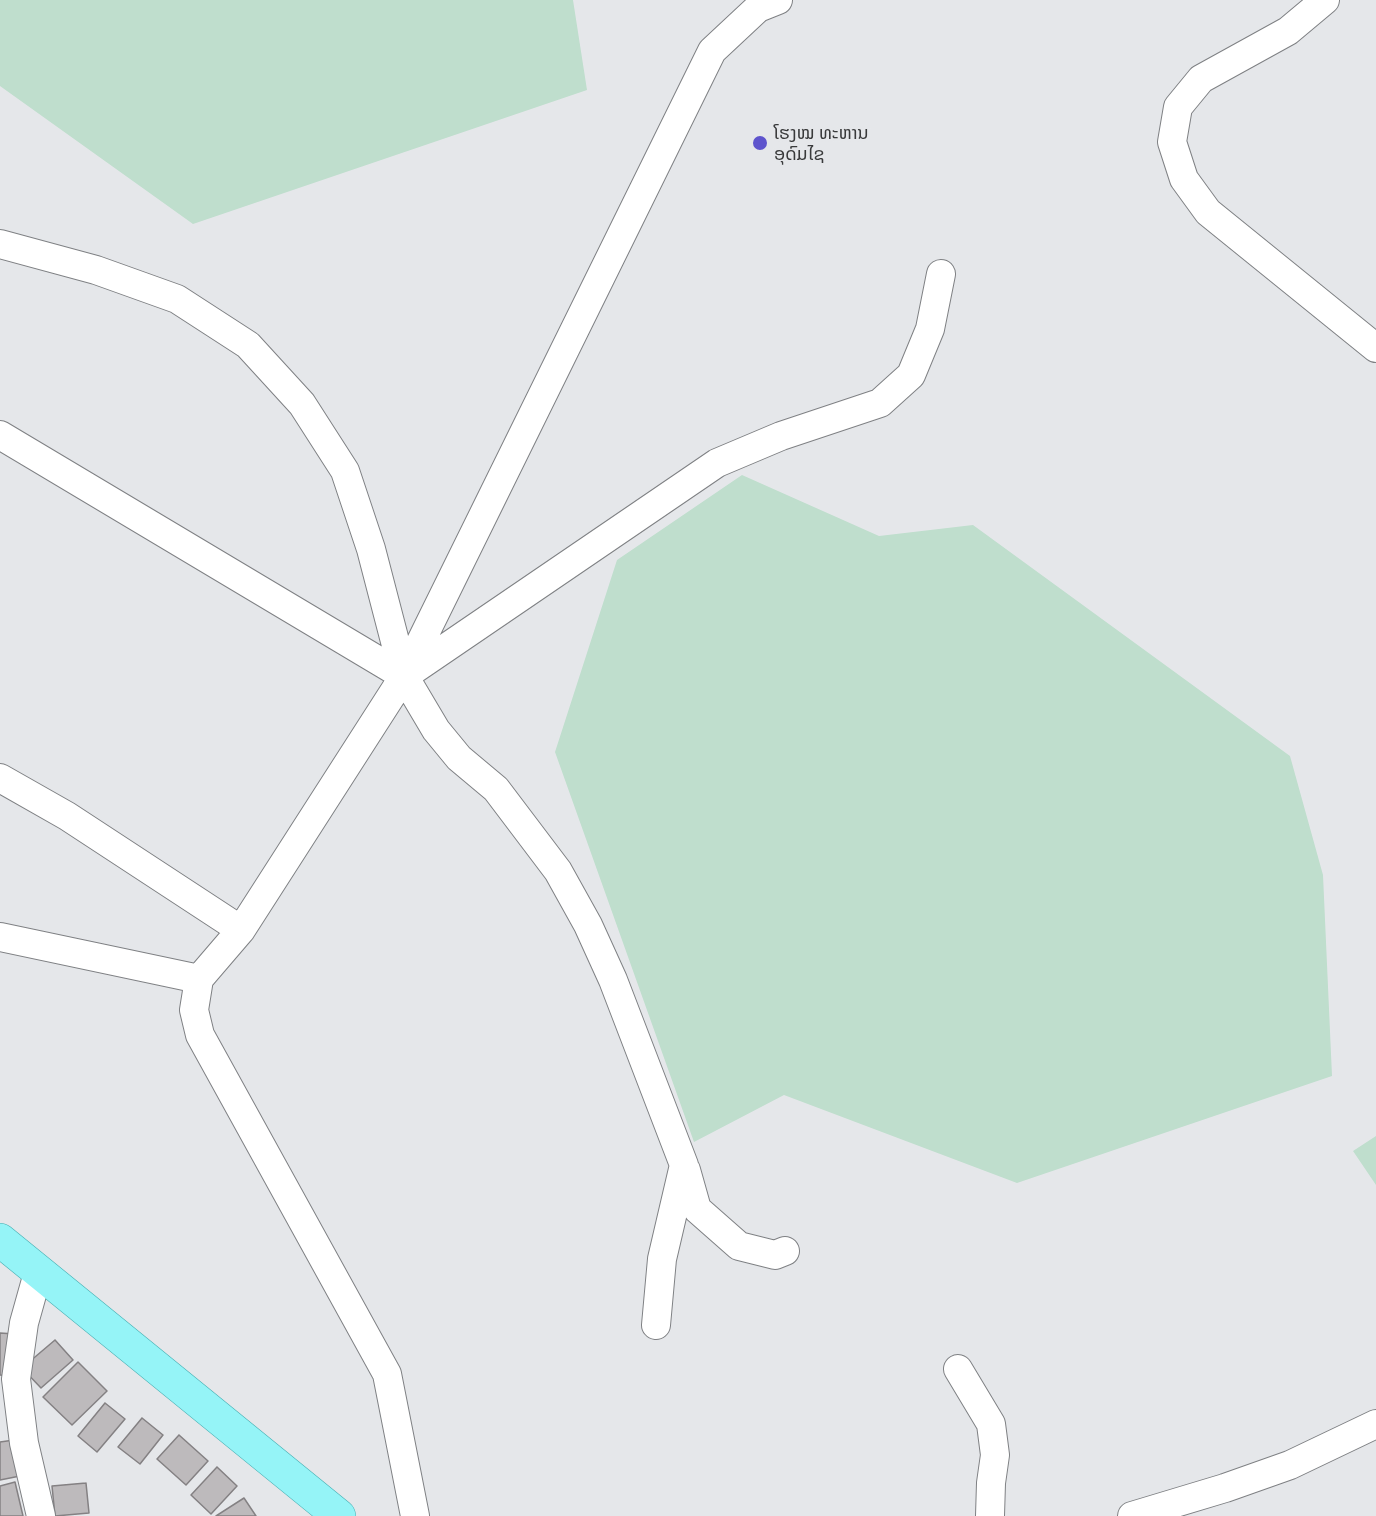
<!DOCTYPE html>
<meta charset="utf-8">
<style>
body{margin:0}
canvas{display:block;background:#e5e7ea}
</style>
<canvas width="1376" height="1516"></canvas>
<script>
const context = document.querySelector('canvas').getContext('2d');
context.lineJoin = 'round';
function fill(path, color) { context.fillStyle = color; context.fill(path, 'evenodd'); }
const toPath = rows => new Path2D(rows.map(r => 'M' + r).join(''));
function stroke(path, color, width, dash) { context.strokeStyle = color; context.lineWidth = width; context.lineCap = dash ? 'butt' : 'round'; context.setLineDash(dash || []); context.stroke(path); }
function label(font, color, halo, rows, align = 'center') {
  context.font = font + ' "Public Sans","Noto Sans Lao",sans-serif'; context.lineWidth = 6; context.setLineDash([]); context.textBaseline = 'middle'; context.strokeStyle = halo; context.fillStyle = color; for (const [text, x, y, turn = 0] of rows) {
    context.save(); context.translate(x, y); context.rotate((+turn || 0) * Math.PI / 180); context.textAlign = isNaN(turn) ? turn : align; if (halo) context.strokeText(text, 0, 0); context.fillText(text, 0, 0); context.restore();
  }
}
fill(toPath([
 [0,0,573,0,587,90,193,224,0,86],
 [742,475,879,536,973,525,1290,756,1323,875,1332,1076,1017,1183,784,1095,694,1142,555,752,617,560],
 [1376,1136,1376,1185,1353,1151]
]), '#bfdecd');
const building = toPath([
 [0,1333,15,1334,11,1376,0,1375,0,1333],
 [55,1340,73,1360,41,1388,22,1368,55,1340],
 [78,1362,107,1391,72,1425,43,1397,78,1362],
 [105,1403,125,1419,97,1452,78,1436,105,1403],
 [142,1418,163,1435,140,1464,118,1447,142,1418],
 [179,1435,208,1461,186,1485,157,1459,179,1435],
 [14,1440,20,1476,0,1480,0,1442,14,1440],
 [217,1467,237,1486,211,1514,191,1495,217,1467],
 [15,1482,23,1516,0,1516,0,1486,15,1482],
 [86,1483,89,1513,55,1516,52,1486,86,1483],
 [244,1498,256,1516,216,1516,244,1498]
]);
fill(building, '#bdbabc');
stroke(building, '#848183', 1.5);
const minor = toPath([
 [1325,0,1288,31,1201,79,1178,107,1172,142,1184,179,1208,212,1376,348],
 [0,244,96,270,177,299,248,345,302,404,345,471,371,549,404,676,436,730,459,758,496,789,558,871,588,925,613,980,684,1165,662,1259,656,1325],
 [0,435,404,676],
 [406,675,717,463,781,436,880,403,911,375,930,329,941,274],
 [0,778,67,816,241,930],
 [0,937,199,979],
 [686,1170,697,1209,739,1246,775,1255,785,1251],
 [38,1273,24,1323,16,1379,24,1443,41,1516],
 [958,1369,991,1424,995,1455,991,1483,990,1516],
 [415,1516,387,1374,200,1035,194,1010,199,979,241,930,404,676,712,51,758,8,778,0],
 [1132,1516,1225,1488,1290,1465,1376,1424]
]);
const major = toPath([
 [0,1240,339,1516]
]);
stroke(minor, '#7f8184', 30);
stroke(major, '#47aeb2', 34);
stroke(minor, '#fff', 28);
stroke(major, '#95f4f7', 33);
for (const [x, y, r, color] of [
 [760,143,8,"#5e54cd"]
]) { const dot = new Path2D(); dot.arc(x, y, r, 0, 2 * Math.PI); context.fillStyle = color; context.fill(dot); stroke(dot, '#e5e7ea', 2); }
label('18px', '#393a3b', '#e5e7ea', [
 ["ໂຮງໝ ທະຫານ",774,133],
 ["ອຸດົມໄຊ",774,154]
], 'left');
</script>
